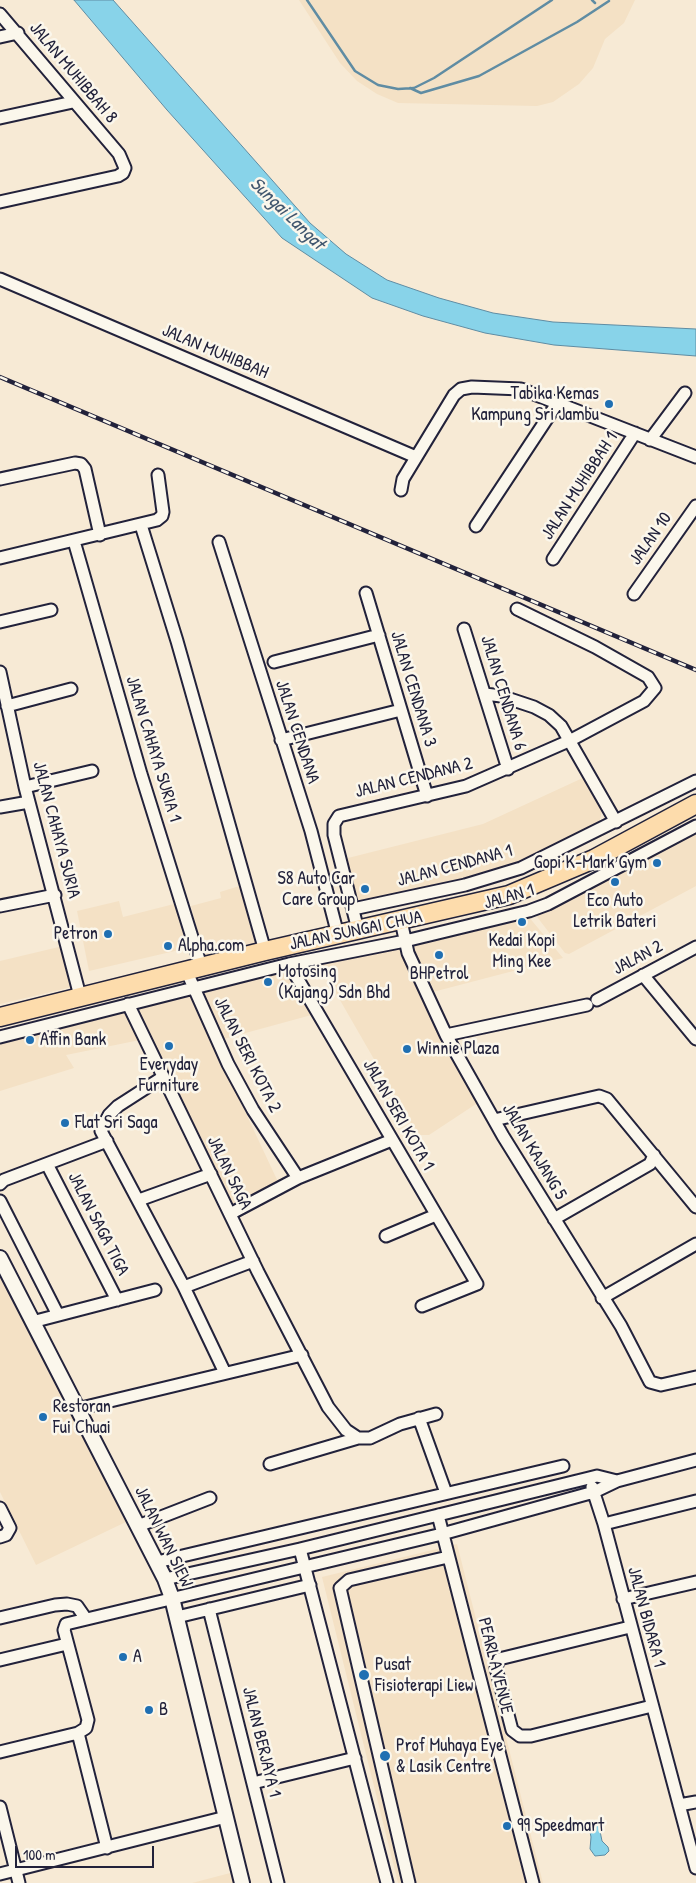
<!DOCTYPE html>
<style>
body{margin:0}
#map{position:relative;width:696px;height:1883px;overflow:hidden;background:#f7ead5;font-family:"Patrick Hand",sans-serif}
canvas{display:block}
.scale{position:absolute;left:15px;top:1846px;width:139px;height:22px;box-sizing:border-box;border:2px solid #22223b;border-top:0;padding-left:6px;font-size:15px;line-height:18px;white-space:nowrap;color:#22223b;-webkit-text-stroke:4px #fbf7ec;paint-order:stroke}
</style>
<div id="map">
<canvas width="696" height="1883"></canvas>
<div class="scale">100 m</div>
</div>
<script>
const context = document.querySelector('canvas').getContext('2d');
context.lineJoin = 'round';
function fill(path, color) { context.fillStyle = color; context.fill(path, 'evenodd'); }
const toPath = rows => new Path2D(rows.map(r => 'M' + r).join(''));
function stroke(path, color, width, dash) { context.strokeStyle = color; context.lineWidth = width; context.lineCap = dash ? 'butt' : 'round'; context.setLineDash(dash || []); context.stroke(path); }
function label(font, color, halo, rows, align = 'center') {
  context.font = font + ' "Patrick Hand",sans-serif'; context.lineWidth = 5; context.setLineDash([]); context.textBaseline = 'middle'; context.strokeStyle = halo; context.fillStyle = color; for (const [text, x, y, turn = 0] of rows) {
    context.save(); context.translate(x, y); context.rotate((+turn || 0) * Math.PI / 180); context.textAlign = isNaN(turn) ? turn : align; if (halo) context.strokeText(text, 0, 0); context.fillText(text, 0, 0); context.restore();
  }
}
fill(toPath([
 [299,0,635,0,624,23,605,39,593,68,579,84,553,102,537,106,398,103,377,94,357,81,340,63],
 [587,776,603,807,598,827,520,864,491,875,356,905,344,859,483,824],
 [696,830,696,886,569,954,565,953,534,913],
 [246,884,262,944,204,958,191,906,221,898,220,892],
 [119,901,123,917,178,903,192,947,89,971,77,911],
 [528,916,563,958,429,993,412,943],
 [63,946,72,987,0,1004,0,961],
 [401,947,479,1102,429,1135,420,1135,416,1132,318,962],
 [288,968,315,1014,220,1040,199,990],
 [190,994,279,1184,231,1209,134,1009],
 [128,1012,140,1040,66,1055,74,1068,0,1091,0,1044],
 [0,1271,128,1521,36,1565,0,1492],
 [457,1544,543,1883,398,1883,322,1577],
 [234,1872,237,1883,192,1883]
]), '#f4e1c5');
const water = toPath([
 [74,0,113,0,310,223,346,254,387,280,439,298,493,313,553,322,696,329,696,356,554,345,485,333,423,316,372,298,282,238,167,110,74,0],
 [594,1824,599,1826,602,1841,608,1847,609,1851,605,1855,595,1856,590,1849,591,1837,589,1827,594,1824]
]);
fill(water, '#88d3e9');
stroke(water, '#5f8ca3', 1);
stroke(toPath([
 [307,0,355,71,378,85,398,89,414,88,434,78,552,0],
 [592,0,595,3],
 [410,88,421,93,479,76,577,22,609,1]
]), '#5f8ca3', 2.5);
const minor = toPath([
 [0,14,119,154,125,168,123,173,118,176,0,202],
 [0,37,18,33],
 [0,118,73,102],
 [0,279,416,457],
 [650,440,685,393],
 [0,479,75,463,81,464,85,469,100,535],
 [401,490,403,479,454,395,461,389,472,387,521,389,696,457],
 [141,525,177,641,265,951],
 [476,526,558,402],
 [74,541,141,774,201,966],
 [219,542,311,831,338,935],
 [0,558,157,520,162,516,163,512,158,475],
 [553,559,635,433],
 [366,593,427,796],
 [634,594,696,506],
 [0,622,51,610],
 [464,629,508,769],
 [274,662,379,635],
 [0,672,25,787,80,996],
 [485,694,501,696,534,707,549,715,561,726,616,822],
 [7,706,71,689],
 [281,740,401,710],
 [25,787,92,771],
 [0,807,29,802],
 [0,906,55,895],
 [353,909,465,885,521,868,696,781],
 [401,921,408,953,446,1035,503,1136,621,1326,650,1382,661,1385,696,1377],
 [358,930,334,835,334,824,339,816,466,786,571,740,644,701,655,688,648,677,595,647,517,609],
 [289,964,477,1284,422,1306],
 [186,970,228,1064,253,1110,298,1178],
 [643,975,696,1039],
 [597,1000,696,947],
 [128,1004,258,1272,328,1407,346,1430,358,1438,370,1438,400,1424,436,1414],
 [446,1035,587,1005],
 [0,1037,289,964,405,941,529,911,548,904,696,826],
 [163,1077,118,1106,109,1115,101,1131,184,1287,225,1373],
 [494,1120,599,1096,607,1099,696,1207],
 [47,1164,117,1300],
 [0,1184,4,1180,107,1141],
 [139,1200,211,1174],
 [0,1201,58,1315],
 [230,1214,298,1178,392,1140],
 [554,1219,650,1164,654,1155],
 [386,1236,436,1215],
 [184,1287,253,1261],
 [602,1298,696,1244],
 [32,1322,155,1290],
 [77,1409,302,1355],
 [419,1418,446,1493],
 [270,1464,358,1438],
 [592,1487,604,1524,696,1868],
 [0,1508,10,1528,6,1535,0,1537],
 [438,1515,533,1883],
 [604,1524,696,1501],
 [138,1526,210,1498],
 [300,1549,387,1883],
 [157,1562,563,1466],
 [165,1579,300,1549,589,1478,597,1476,617,1481],
 [623,1599,696,1582],
 [209,1609,278,1883],
 [177,1617,310,1585],
 [0,1618,55,1605,67,1604,77,1606,86,1619],
 [630,1627,499,1659,496,1668,512,1730,520,1736,531,1736,652,1706],
 [0,1660,67,1644],
 [78,1733,107,1848],
 [0,1752,78,1733,86,1728,88,1720,64,1630,66,1624,442,1534,594,1492,617,1481,696,1460],
 [253,1783,355,1758],
 [679,1805,696,1802],
 [0,1807,19,1883],
 [0,1874,226,1817],
 [409,1883,340,1588,349,1580,448,1557]
]);
const tertiary = toPath([
 [0,1258,165,1579,172,1598,242,1883]
]);
const primary = toPath([
 [0,1017,265,951,509,895,594,859,696,804]
]);
stroke(minor, '#22223b', 15);
stroke(tertiary, '#22223b', 18);
stroke(primary, '#22223b', 21);
stroke(minor, '#fbf7ec', 11);
stroke(tertiary, '#fbf7ec', 14);
stroke(primary, '#fddcac', 18);
const rail = toPath([
 [0,377,696,670]
]);
stroke(rail, '#22223b', 4.5);
stroke(rail, '#fbf7ec', 2.5, [8]);
for (const [x, y, r, color] of [
 [609,404,5,"#1f6fb2"],
 [657,863,5,"#1f6fb2"],
 [615,882,5,"#1f6fb2"],
 [365,889,5,"#1f6fb2"],
 [522,922,5,"#1f6fb2"],
 [108,934,5,"#1f6fb2"],
 [168,946,5,"#1f6fb2"],
 [439,955,5,"#1f6fb2"],
 [268,982,5,"#1f6fb2"],
 [30,1040,5,"#1f6fb2"],
 [169,1046,5,"#1f6fb2"],
 [407,1049,5,"#1f6fb2"],
 [65,1123,5,"#1f6fb2"],
 [43,1417,5,"#1f6fb2"],
 [123,1657,5,"#1f6fb2"],
 [364,1675,6,"#1f6fb2"],
 [149,1710,5,"#1f6fb2"],
 [385,1756,6,"#1f6fb2"],
 [507,1826,5,"#1f6fb2"]
]) { const dot = new Path2D(); dot.arc(x, y, r, 0, 2 * Math.PI); context.fillStyle = color; context.fill(dot); stroke(dot, '#fbf7ec', 2); }
label('18px', '#22223b', '#fbf7ec', [
 ["JALAN MUHIBBAH 8",73,73,50],
 ["JALAN MUHIBBAH",215,352,23],
 ["JALAN MUHIBBAH 1",580,486,-57],
 ["JALAN 10",651,539,-55],
 ["JALAN CENDANA 3",413,689,73],
 ["JALAN CENDANA 6",503,693,73],
 ["JALAN CENDANA",297,732,72],
 ["JALAN CAHAYA SURIA 1",153,749,73],
 ["JALAN CENDANA 2",414,778,-14],
 ["JALAN CAHAYA SURIA",56,830,75],
 ["JALAN CENDANA 1",455,866,-15],
 ["JALAN 1",509,897,-16],
 ["JALAN SUNGAI CHUA",356,931,-12],
 ["JALAN 2",638,958,-28],
 ["JALAN SERI KOTA 2",247,1055,63],
 ["JALAN SERI KOTA 1",398,1115,60],
 ["JALAN KAJANG 5",534,1152,59],
 ["JALAN SAGA",229,1173,64],
 ["JALAN SAGA TIGA",98,1224,63],
 ["JALAN WAN SIEW",163,1537,64],
 ["JALAN BIDARA 1",646,1617,75],
 ["PEARL AVENUE",495,1666,76],
 ["JALAN BERJAYA 1",261,1742,76]
]);
label('18px', '#22223b', '#fbf7ec', [
 ["Tabika Kemas",599,394,"right"],
 ["Kampung Sri Jambu",599,415,"right"],
 ["Gopi K-Mark Gym",647,863,"right"],
 ["S8 Auto Car",355,879,"right"],
 ["Care Group",355,900,"right"],
 ["Eco Auto",615,901,"center"],
 ["Letrik Bateri",615,922,"center"],
 ["Petron",98,934,"right"],
 ["Kedai Kopi",522,941,"center"],
 ["Ming Kee",522,962,"center"],
 ["Alpha.com",178,946],
 ["Motosing",278,972],
 ["(Kajang) Sdn Bhd",278,993],
 ["BHPetrol",439,974,"center"],
 ["Affin Bank",40,1040],
 ["Winnie Plaza",417,1049],
 ["Everyday",169,1065,"center"],
 ["Furniture",169,1086,"center"],
 ["Flat Sri Saga",75,1123],
 ["Restoran",53,1407],
 ["Fui Chuai",53,1428],
 ["A",133,1657],
 ["Pusat",375,1665],
 ["Fisioterapi Liew",375,1686],
 ["B",159,1710],
 ["Prof Muhaya Eye",396,1746],
 ["& Lasik Centre",396,1767],
 ["99 Speedmart",517,1826]
], 'left');
label('italic 19px', '#41576f', '#fbf7ec', [
 ["Sungai Langat",287,214,44]
]);
</script>
